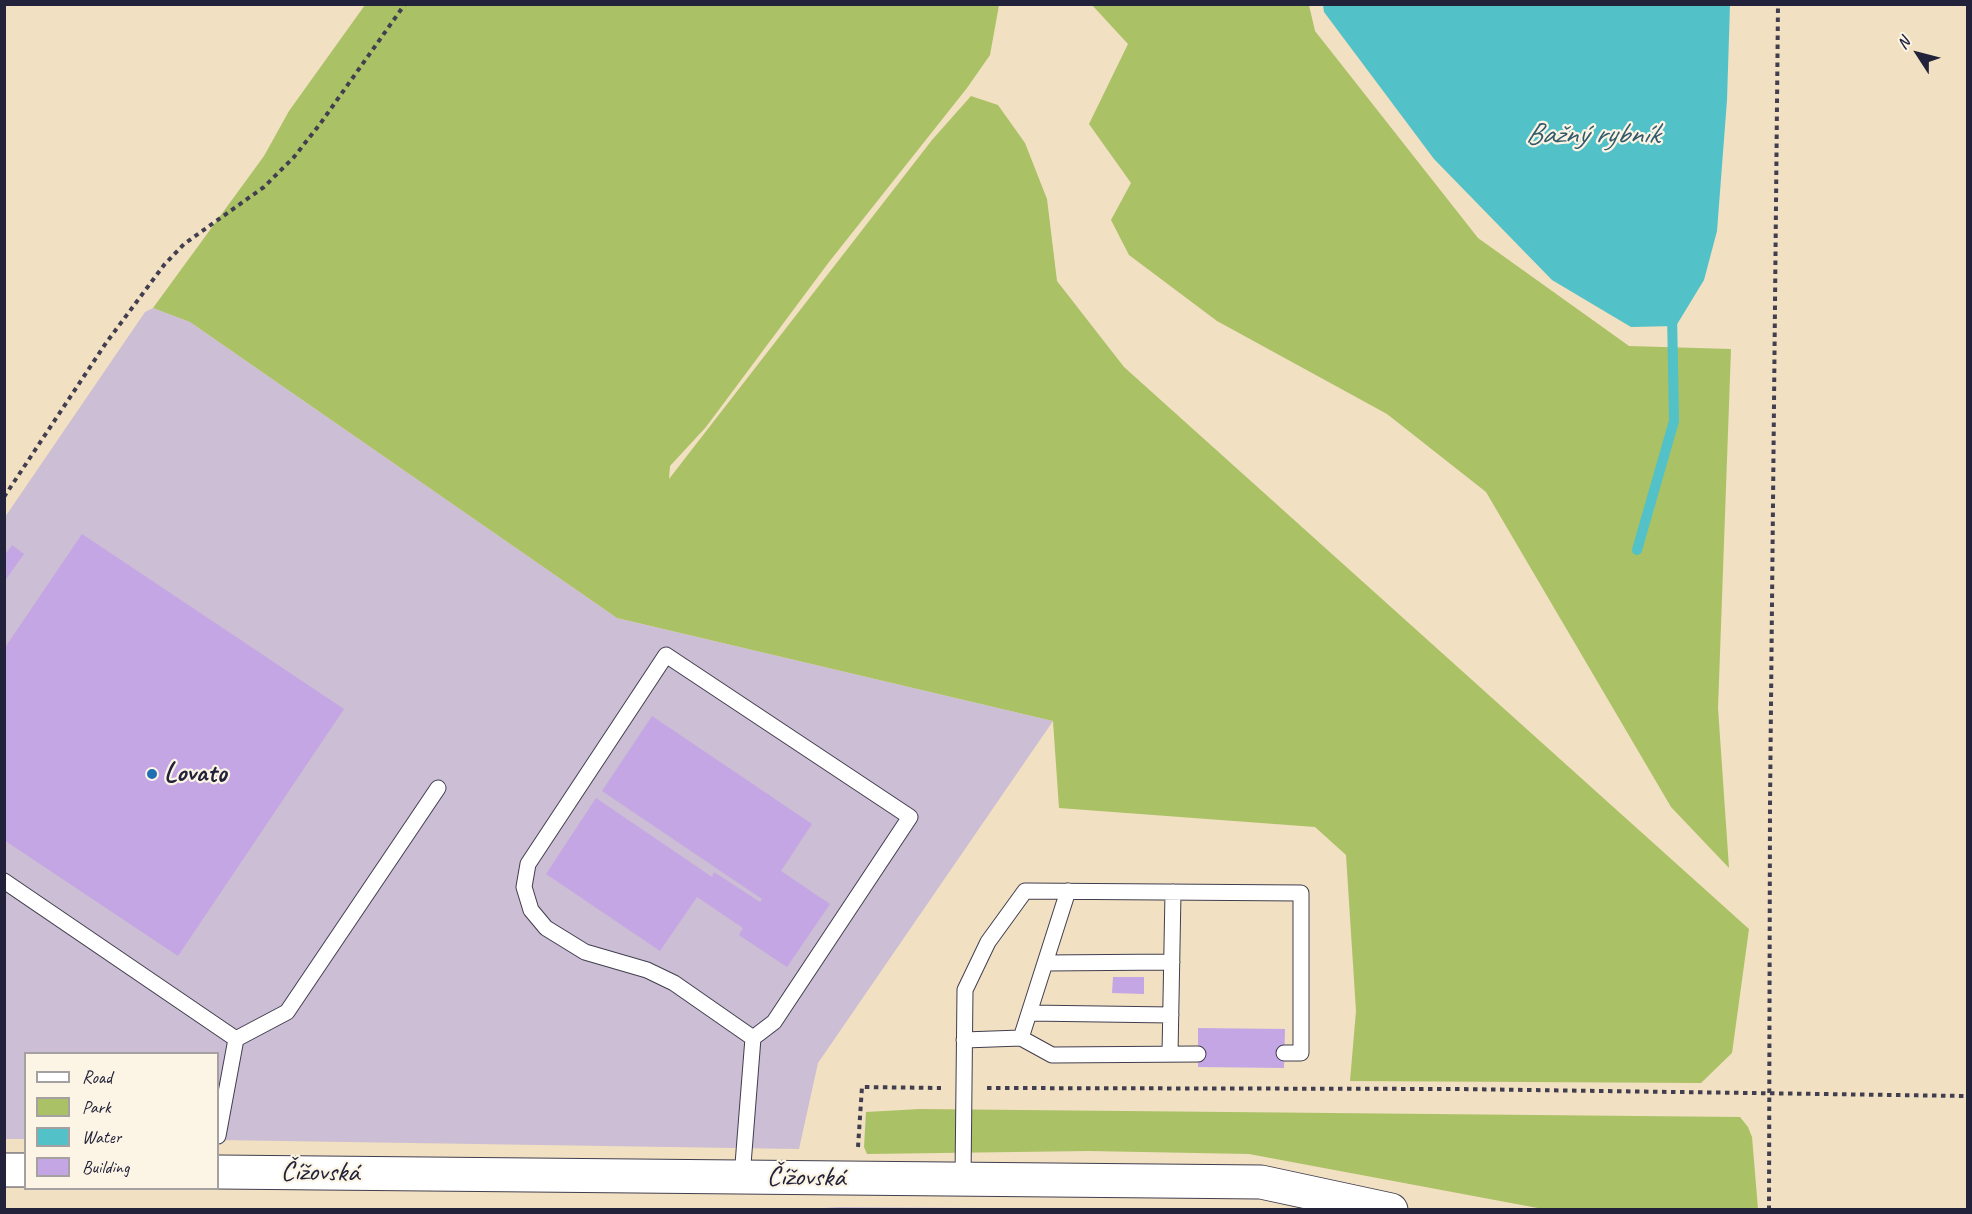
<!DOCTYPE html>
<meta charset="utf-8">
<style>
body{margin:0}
#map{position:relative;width:1972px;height:1214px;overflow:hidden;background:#f1e0c1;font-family:Caveat,sans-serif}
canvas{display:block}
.frame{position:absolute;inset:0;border:6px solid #22223b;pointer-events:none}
.legend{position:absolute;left:24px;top:1052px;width:195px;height:138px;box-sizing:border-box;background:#fcf5e5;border:2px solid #a5a1a1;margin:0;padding:8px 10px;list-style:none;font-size:18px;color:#22223b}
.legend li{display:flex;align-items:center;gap:12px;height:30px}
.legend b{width:30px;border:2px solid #a5a1a1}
.north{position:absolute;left:1888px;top:24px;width:60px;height:60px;-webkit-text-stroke:4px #fcf5e5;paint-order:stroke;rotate:306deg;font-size:16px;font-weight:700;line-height:24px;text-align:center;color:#22223b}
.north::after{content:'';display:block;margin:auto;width:21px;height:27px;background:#22223b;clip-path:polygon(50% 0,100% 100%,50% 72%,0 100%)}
</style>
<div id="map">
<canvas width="1972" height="1214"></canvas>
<div class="frame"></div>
<ul class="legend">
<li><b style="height:8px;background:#fff"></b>Road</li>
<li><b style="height:16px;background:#aac166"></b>Park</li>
<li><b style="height:16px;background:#52c1c8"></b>Water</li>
<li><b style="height:16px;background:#c5a6e4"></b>Building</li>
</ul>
<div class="north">N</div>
</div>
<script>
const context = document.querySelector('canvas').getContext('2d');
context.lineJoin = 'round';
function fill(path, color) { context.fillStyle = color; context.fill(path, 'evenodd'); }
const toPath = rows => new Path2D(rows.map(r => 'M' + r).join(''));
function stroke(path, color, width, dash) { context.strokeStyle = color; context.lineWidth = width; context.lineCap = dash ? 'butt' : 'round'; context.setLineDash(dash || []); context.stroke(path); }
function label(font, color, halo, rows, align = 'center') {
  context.font = font + ' Caveat,sans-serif'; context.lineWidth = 4.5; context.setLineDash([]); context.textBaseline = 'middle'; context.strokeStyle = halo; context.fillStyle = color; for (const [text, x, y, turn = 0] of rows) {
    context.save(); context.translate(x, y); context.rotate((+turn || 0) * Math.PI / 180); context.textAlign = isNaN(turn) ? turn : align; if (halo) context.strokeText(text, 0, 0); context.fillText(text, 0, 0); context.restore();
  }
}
fill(toPath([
 [153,308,190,322,617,618,1053,721,818,1063,799,1149,218,1140,218,1054,26,1054,25,1139,5,1139,5,517,145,312],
 [839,1207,1123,1209,1259,1209,808,1209]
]), '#ccbed4');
fill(toPath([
 [365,5,999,5,990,55,967,88,829,262,706,427,670,466,669,479,932,140,971,96,998,105,1025,143,1047,199,1057,281,1124,367,1749,929,1732,1053,1701,1083,1350,1081,1356,1011,1346,855,1315,827,1059,808,1053,721,617,618,190,322,153,308,264,156,289,111],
 [1092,5,1309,5,1315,31,1478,238,1629,346,1731,349,1718,708,1729,868,1671,807,1486,492,1387,414,1217,321,1129,255,1111,220,1131,183,1089,124,1128,44],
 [920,1109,1740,1117,1748,1127,1752,1137,1758,1209,1543,1209,1249,1154,1089,1151,867,1154,864,1147,866,1112]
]), '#aac166');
fill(toPath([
 [1323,5,1730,5,1727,100,1717,231,1704,280,1676,326,1631,327,1552,280,1434,159,1324,12]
]), '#52c1c8');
stroke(toPath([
 [1637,550,1674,421,1672,313]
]), '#52c1c8', 10);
fill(toPath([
 [82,534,344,709,178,956,4,840,4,649],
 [12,545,24,554,4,582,4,556],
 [652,716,812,824,781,871,830,904,787,967,739,935,743,928,697,897,660,951,546,874,596,798,712,877,714,872,760,902,762,899,602,791],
 [1113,977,1144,977,1144,994,1112,993],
 [1198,1028,1285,1029,1284,1068,1198,1067]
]), '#c5a6e4');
const service = toPath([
 [4,881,236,1039,218,1136],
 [1045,963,1172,962],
 [1029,1013,1171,1015],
 [1021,1038,1068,891],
 [236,1039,287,1012,438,788],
 [964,1040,1021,1038,1052,1055,1198,1054],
 [1170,1054,1173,892],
 [742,1177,753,1038,774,1022,910,817,666,655,528,864,524,887,531,910,546,928,585,952,647,970,674,983,753,1038],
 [963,1179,965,990,988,942,1025,891,1301,893,1301,1053,1284,1053]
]);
const tertiary = toPath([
 [4,1170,26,1170],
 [218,1172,1261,1182,1391,1210]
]);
stroke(service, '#413e4f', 17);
stroke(tertiary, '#413e4f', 35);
stroke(toPath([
 [4,497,106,343,164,265,184,244,264,187,294,157,320,124,405,4],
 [987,1088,1456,1089,1968,1096],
 [858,1147,862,1087,941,1088],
 [1769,1210,1770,804,1778,4]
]), '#413e4f', 4, [4.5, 4.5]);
stroke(service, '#fff', 15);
stroke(tertiary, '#fff', 33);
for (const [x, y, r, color] of [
 [152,774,6,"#1f6fb2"]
]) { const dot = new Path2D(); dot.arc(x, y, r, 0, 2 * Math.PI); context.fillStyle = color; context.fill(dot); stroke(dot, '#fcf5e5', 2); }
label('bold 28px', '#22223b', '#fcf5e5', [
 ["Lovato",164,774]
], 'left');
label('28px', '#22223b', '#fcf5e5', [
 ["Čížovská",320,1173,1],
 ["Čížovská",806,1178,1]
]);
label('italic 30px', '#335a6c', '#fcf5e5', [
 ["Bažný rybník",1592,135]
]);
</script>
